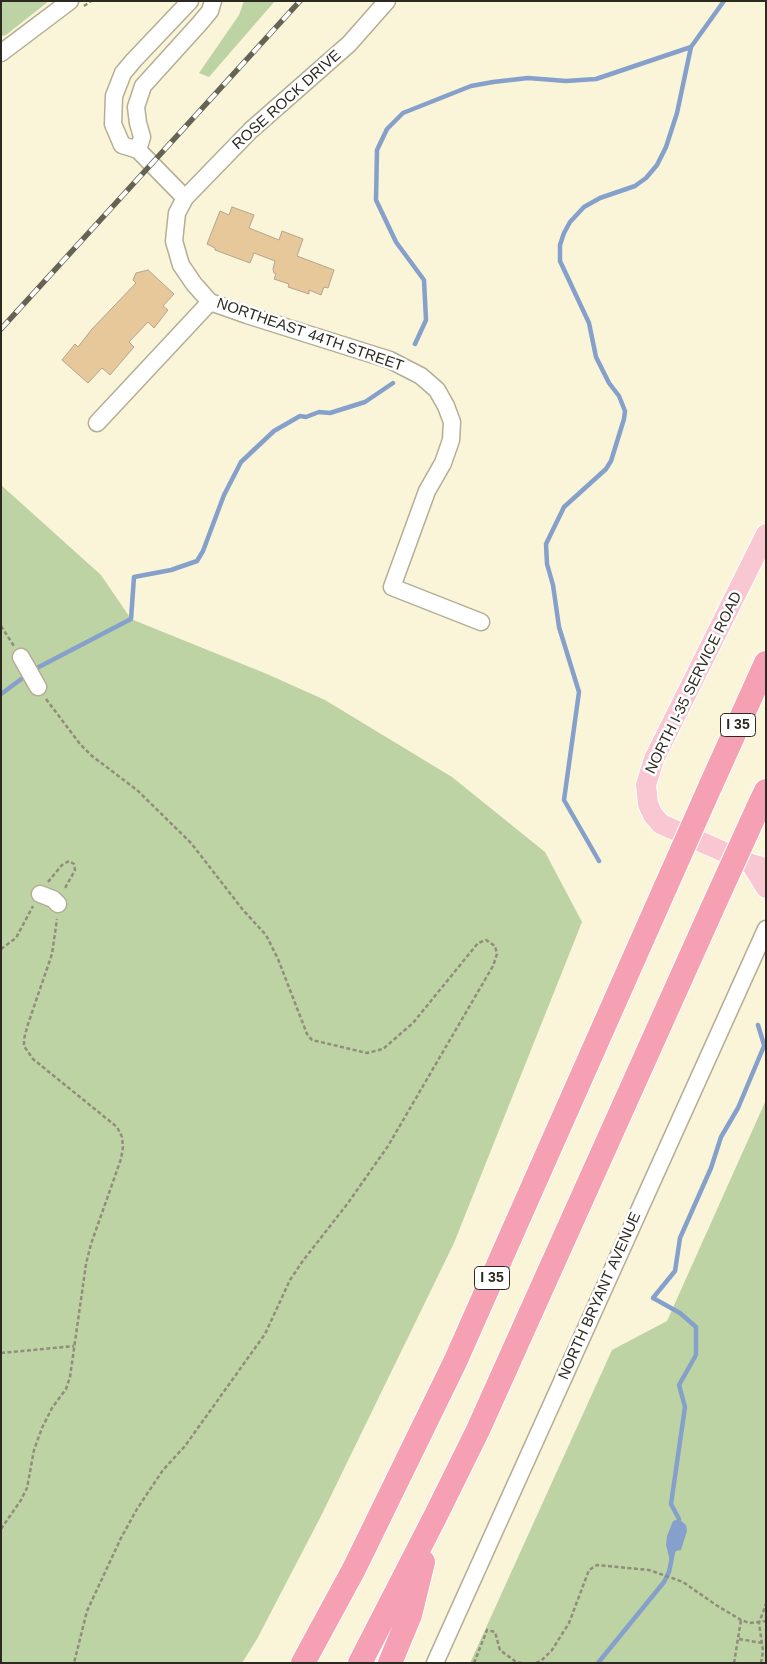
<!DOCTYPE html>
<style>
body{margin:0}
#map{position:relative;width:767px;height:1664px;overflow:hidden;background:#faf4d9;font-family:Arial,sans-serif}
canvas{display:block}
.frame{position:absolute;inset:0;border:2px solid #2c2a20;pointer-events:none}
</style>
<div id="map">
<canvas width="767" height="1664"></canvas>
<div class="frame"></div>
</div>
<script>
const context = document.querySelector('canvas').getContext('2d');
context.lineJoin = 'round';
function fill(path, color) { context.fillStyle = color; context.fill(path, 'evenodd'); }
const toPath = rows => new Path2D(rows.map(r => 'M' + r).join(''));
function stroke(path, color, width, dash) { context.strokeStyle = color; context.lineWidth = width; context.lineCap = dash ? 'butt' : 'round'; context.setLineDash(dash || []); context.stroke(path); }
function label(font, color, halo, rows, align = 'center') {
  context.font = font + ' Arial,sans-serif'; context.lineWidth = 5; context.setLineDash([]); context.textBaseline = 'middle'; context.strokeStyle = halo; context.fillStyle = color; for (const [text, x, y, turn = 0] of rows) {
    context.save(); context.translate(x, y); context.rotate((+turn || 0) * Math.PI / 180); context.textAlign = isNaN(turn) ? turn : align; if (halo) context.strokeText(text, 0, 0); context.fillText(text, 0, 0); context.restore();
  }
}
fill(toPath([
 [1,1,49,1,6,35,1,36],
 [244,1,275,1,209,77,199,73,239,15],
 [1,485,101,575,131,619,267,674,325,700,452,777,545,852,582,922,454,1243,321,1516,257,1639,242,1663,1,1663],
 [766,1100,766,1663,470,1663,612,1350,667,1321]
]), '#bed3a4');
fill(toPath([
 [679,1519,686,1525,687,1531,681,1550,676,1551,670,1561,666,1545,667,1536,673,1521]
]), '#85a0ca');
stroke(toPath([
 [415,344,426,320,424,280,396,242,376,200,377,150,387,129,403,113,471,86,493,82,528,78,566,81,596,79,691,47],
 [1,694,35,669,131,619,134,577,171,570,197,561,203,551,224,495,241,462,274,431,300,416,306,417,319,412,330,413,365,402,393,383],
 [599,861,564,800,579,692,559,627,553,585,547,564,546,544,564,507,606,469,611,461,624,419,625,411,619,396,609,383,596,357,589,323,560,261,560,245,564,233,570,222,584,207,600,198,635,186,646,178,657,165,666,147,677,113,691,47,724,1],
 [758,1025,765,1048],
 [678,1525,679,1519,671,1504,685,1407,679,1385,696,1355,696,1327,680,1313,653,1298,675,1271,680,1238,711,1168,721,1137,738,1108,764,1046],
 [598,1663,664,1582,669,1572,673,1552]
]), '#85a0ca', 4.5);
const building = toPath([
 [232,207,254,215,249,228,279,240,282,231,303,239,297,256,334,270,328,288,324,287,321,295,309,290,309,294,288,287,289,284,274,279,276,274,274,273,273,269,275,261,254,253,250,263,215,250,215,248,207,244,220,211,229,215,232,207],
 [148,270,174,294,163,306,168,310,154,328,148,322,129,342,134,347,110,375,102,368,88,383,62,360,75,344,78,347,92,329,136,283,133,280,136,273,148,270]
]);
fill(building, '#e7c89a');
stroke(building, '#b4a48e', 1);
const minor = toPath([
 [387,1,349,44,251,130,185,198,177,213,174,241,181,265,194,284,210,302,247,315,390,360,421,376,437,390,446,406,452,422,451,440,443,463,427,491,392,587,481,622],
 [1,53,70,1],
 [138,150,142,137,138,123,136,107,143,86,200,23,210,11,213,1],
 [185,198,138,150,122,145,113,124,114,96,123,73,134,60,190,1],
 [97,423,210,302],
 [21,657,38,687],
 [40,894,53,899,58,904],
 [435,1663,766,929]
]);
const major = toPath([
 [766,534,654,759,646,785,648,804,653,815,661,824,751,864,766,868],
 [751,864,766,888]
]);
const highway = toPath([
 [710,787,766,663],
 [757,810,766,791],
 [303,1663,354,1569,455,1362,666,886],
 [360,1663,435,1517,478,1430,712,909],
 [390,1663,410,1615,423,1562]
]);
stroke(minor, '#b3ae94', 19);
stroke(major, '#fff', 22);
stroke(highway, '#fff', 26);
stroke(toPath([
 [84,6,91,1],
 [1,626,14,646],
 [46,699,80,744,92,756,137,790,191,843,243,910,266,935,278,959,307,1034,312,1040,367,1053,383,1049,413,1023,478,943,486,940,495,946,497,954,493,966,388,1146,348,1203,302,1262,290,1280,265,1334,185,1446,163,1470,137,1509,121,1538,87,1611,74,1663],
 [48,882,62,865,69,861,74,864,75,870,64,890],
 [1,949,16,938,33,906],
 [1,1353,74,1346],
 [1,1529,21,1500,27,1488,34,1450,42,1428,52,1408,66,1389,70,1377,86,1264,91,1244,121,1159,123,1147,122,1137,117,1127,33,1059,24,1046,24,1039,28,1024,52,954,57,919],
 [739,1639,762,1643],
 [474,1663,487,1630,495,1632,500,1650,516,1662,521,1663],
 [536,1663,541,1661,552,1650,569,1623,589,1570,597,1565,649,1570,683,1582,716,1605,741,1620,749,1623,766,1621],
 [734,1663,741,1620],
 [761,1663,763,1651,759,1623,766,1604]
]), '#908d7a', 2.5, [4, 2.5]);
stroke(minor, '#fff', 16);
stroke(major, '#f9c7d1', 20);
stroke(highway, '#f5a1b3', 24);
const rail = toPath([
 [1,329,300,1]
]);
stroke(rail, '#666354', 5.5);
stroke(rail, '#fff', 4, [11]);
const highwayBridge = toPath([
 [666,886,710,787],
 [712,909,757,810]
]);
stroke(highwayBridge, '#fff', 26, []);
stroke(highwayBridge, '#f5a1b3', 24);
for (const [x, y, w] of [
 [738,725,35],
 [492,1278,35]
]) { const box = new Path2D(); box.roundRect(x - w / 2, y - 11.5, w, 23, 4); context.fillStyle = '#fff'; context.fill(box); stroke(box, '#2c2a20', 1); }
label('bold 14px', '#2c2a20', null, [
 ["I 35",738,725],
 ["I 35",492,1278]
]);
label('15px', '#2c2a20', '#fff', [
 ["ROSE ROCK DRIVE",287,100,-42],
 ["NORTHEAST 44TH STREET",310,335,19],
 ["NORTH I-35 SERVICE ROAD",694,683,-64],
 ["NORTH BRYANT AVENUE",600,1296,-66]
]);
</script>
